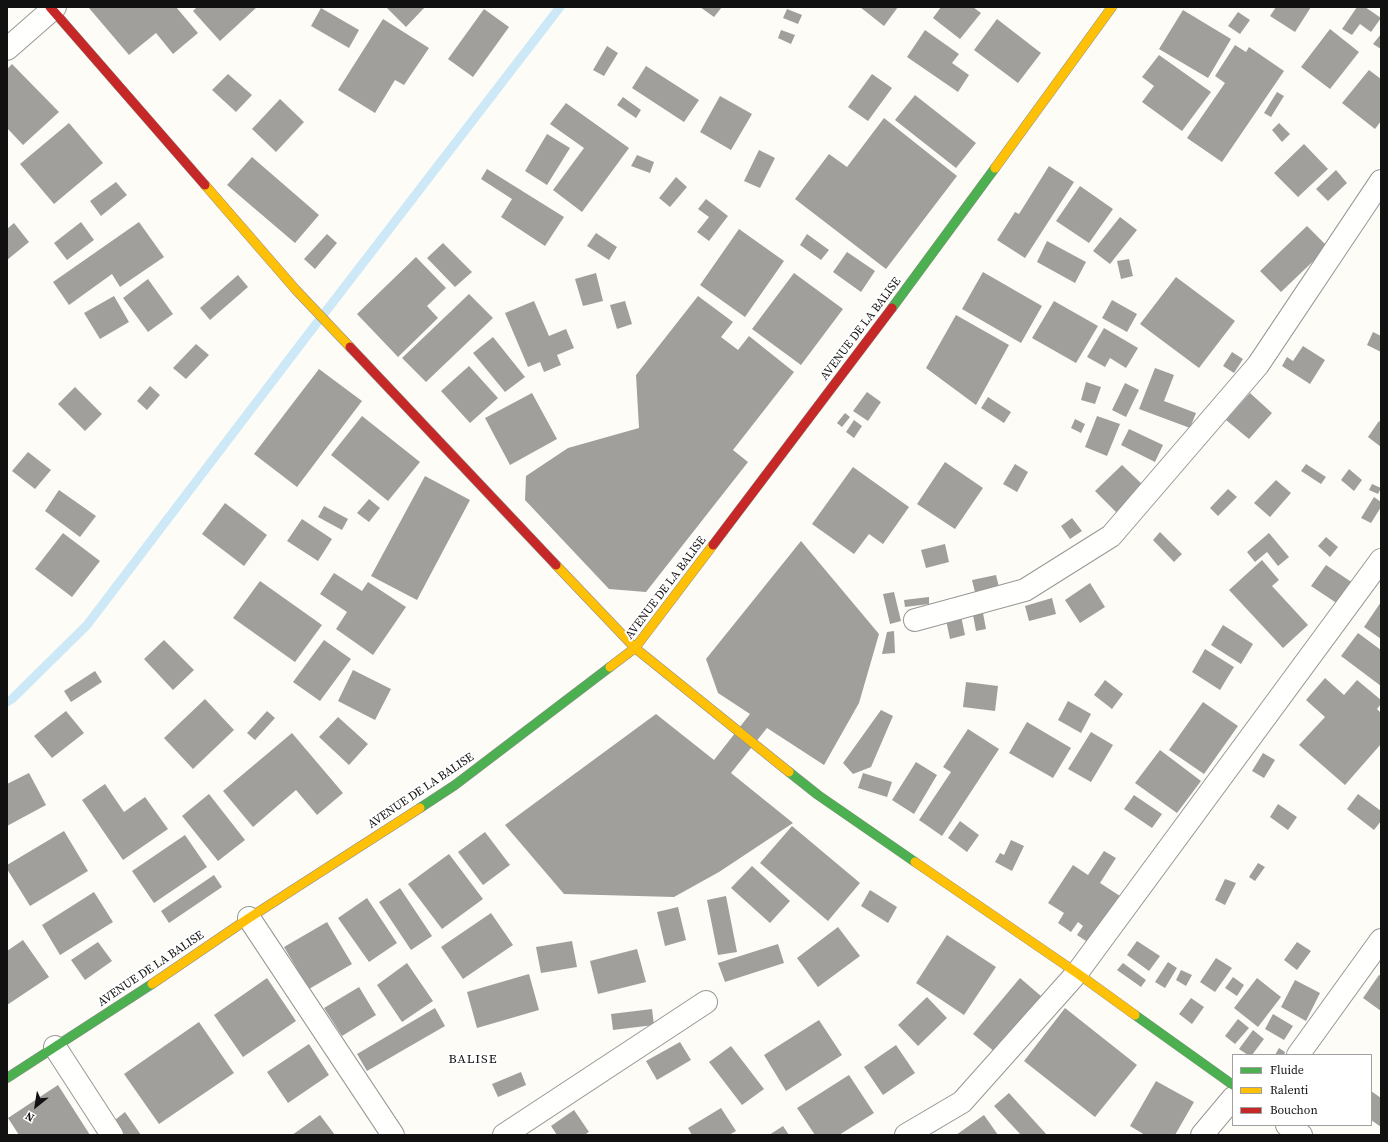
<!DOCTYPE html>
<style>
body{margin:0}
#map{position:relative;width:1388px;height:1142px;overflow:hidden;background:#fdfcf7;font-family:"Source Serif 4",serif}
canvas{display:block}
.frame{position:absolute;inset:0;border:8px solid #111;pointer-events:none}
.legend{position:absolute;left:1232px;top:1054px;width:140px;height:72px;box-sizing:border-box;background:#fff;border:1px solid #a0a0a0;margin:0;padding:5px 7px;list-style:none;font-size:12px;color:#111}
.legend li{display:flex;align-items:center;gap:8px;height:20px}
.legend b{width:20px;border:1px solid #a0a0a0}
.north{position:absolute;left:16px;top:1086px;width:40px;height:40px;-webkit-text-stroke:3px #fff;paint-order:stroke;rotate:210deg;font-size:11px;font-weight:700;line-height:16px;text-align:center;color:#111}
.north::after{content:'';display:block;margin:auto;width:14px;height:18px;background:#111;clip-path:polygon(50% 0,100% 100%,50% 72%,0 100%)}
</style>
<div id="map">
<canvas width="1388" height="1142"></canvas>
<div class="frame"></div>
<ul class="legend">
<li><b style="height:5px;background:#4caf50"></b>Fluide</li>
<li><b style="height:5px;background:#ffc107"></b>Ralenti</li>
<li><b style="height:5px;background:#c62828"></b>Bouchon</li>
</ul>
<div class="north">N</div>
</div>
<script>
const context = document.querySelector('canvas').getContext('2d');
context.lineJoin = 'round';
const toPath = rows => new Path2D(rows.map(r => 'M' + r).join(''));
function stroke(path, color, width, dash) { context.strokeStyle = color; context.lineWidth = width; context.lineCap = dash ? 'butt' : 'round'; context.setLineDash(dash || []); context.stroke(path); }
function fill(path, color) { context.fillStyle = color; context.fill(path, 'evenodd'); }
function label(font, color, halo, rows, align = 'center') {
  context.font = font + ' "Source Serif 4",serif'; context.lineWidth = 4; context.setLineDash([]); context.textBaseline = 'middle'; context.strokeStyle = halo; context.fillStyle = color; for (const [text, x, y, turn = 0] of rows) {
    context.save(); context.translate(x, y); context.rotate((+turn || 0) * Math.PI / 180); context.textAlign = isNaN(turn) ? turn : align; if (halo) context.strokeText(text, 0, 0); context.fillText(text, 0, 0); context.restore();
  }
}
stroke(toPath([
 [7,702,12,699,87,625,303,341,560,7]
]), '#cde8f7', 9);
fill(toPath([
 [91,7,176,7,198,33,173,54,156,33,129,55,89,8],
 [197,7,257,7,220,41,193,11],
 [386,7,425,7,406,27],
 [700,7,722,7,714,17],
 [860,7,898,7,884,26],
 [941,7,973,7,981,13,960,39,933,18],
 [1276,7,1311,7,1295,32,1270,16],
 [1357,7,1365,7,1381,18,1371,32,1360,24,1352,35,1342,29],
 [321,8,359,30,349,48,311,26],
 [484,9,509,27,473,77,448,59],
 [787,9,802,15,798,24,783,18],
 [1183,10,1231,39,1208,78,1159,49],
 [1238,12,1250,20,1240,34,1228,26],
 [383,19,429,48,404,85,395,80,375,113,338,90],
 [997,19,1041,53,1018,83,974,50],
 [1330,29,1359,52,1330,89,1301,67],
 [781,30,795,35,791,44,778,38],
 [925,30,959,54,952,63,969,75,958,92,907,57],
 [1381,34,1381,49,1373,44],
 [1235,45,1246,52,1249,47,1284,71,1222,162,1187,138,1225,83,1215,76],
 [607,46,618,53,604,76,593,70],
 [1159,55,1211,92,1182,131,1142,102,1154,86,1142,77],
 [12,64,59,112,23,145,7,128,7,69],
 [646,66,699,100,684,122,632,88],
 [1369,70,1381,79,1381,121,1375,129,1342,103],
 [228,74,252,95,236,112,212,90],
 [872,74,892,88,868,121,848,107],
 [1277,92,1284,96,1271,117,1264,113],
 [915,95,976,143,956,168,895,120],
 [720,96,752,114,731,150,700,132],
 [623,97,641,110,636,118,617,105],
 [280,99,304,122,276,152,252,129],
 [566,103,629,148,582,212,553,190,584,148,550,124],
 [884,118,957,176,886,269,795,199,829,154,847,167],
 [69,123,103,163,54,204,20,164],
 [1279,123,1290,134,1282,142,1272,130],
 [547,134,570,148,547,185,525,171],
 [1304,144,1328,169,1298,197,1274,173],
 [759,150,775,158,760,188,744,181],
 [637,155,654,162,650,173,631,166],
 [252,157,319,215,295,243,227,185],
 [1049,166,1074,182,1025,258,997,240,1015,212,1019,214],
 [487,169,564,217,545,246,501,217,512,199,481,179],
 [1336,170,1347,183,1328,201,1316,189],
 [676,177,687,187,670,207,659,198],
 [116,182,127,195,101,216,90,201],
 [1080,186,1113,209,1089,243,1056,221],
 [706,199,728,216,709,241,697,232,709,217,698,209],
 [1120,217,1137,230,1110,264,1093,251],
 [81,222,94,240,67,260,54,243],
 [139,222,164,257,120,287,112,274,69,305,53,282],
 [14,223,29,242,7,260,7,229],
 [1307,226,1328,247,1281,292,1260,271],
 [739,229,784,261,745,317,700,285],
 [596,233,617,247,609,260,587,246],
 [327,234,337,243,315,269,304,259],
 [807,234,829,250,821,260,800,245],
 [1047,241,1086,262,1075,283,1037,262],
 [443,243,472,272,455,287,427,258],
 [847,252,875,271,861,292,833,272],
 [416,257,446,288,427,306,438,318,398,357,357,314],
 [1129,259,1133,276,1121,279,1117,261],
 [983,272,1042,306,1021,343,962,309],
 [596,273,603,301,583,306,575,279],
 [794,273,843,309,801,365,752,329],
 [238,275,248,287,210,320,200,308],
 [1176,277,1235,321,1199,368,1140,324],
 [148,279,173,314,148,332,123,298],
 [469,294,493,318,426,382,402,358],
 [114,296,129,322,100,339,84,313],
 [698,296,733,322,721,337,738,350,749,336,794,372,733,450,748,462,646,592,609,589,525,500,526,476,568,448,639,428,636,375],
 [1112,300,1137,314,1127,332,1102,318],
 [534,301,549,336,566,329,574,348,557,355,561,365,544,372,540,362,528,367,505,313],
 [625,301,632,324,617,329,610,305],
 [1054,301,1098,326,1076,363,1032,338],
 [956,315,1009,345,976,405,926,368],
 [1104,328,1138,348,1126,368,1110,358,1105,367,1087,357],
 [1373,332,1381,336,1381,352,1367,345],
 [493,337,525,377,505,392,473,353],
 [196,344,209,355,186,379,173,368],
 [1303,346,1325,360,1310,384,1282,366,1287,357,1293,361],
 [1232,352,1243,359,1234,373,1223,366],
 [469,366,498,398,470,423,441,391],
 [1155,368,1174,375,1164,401,1196,413,1190,428,1139,409],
 [319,369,362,401,297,487,254,454],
 [1086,382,1101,387,1095,404,1081,400],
 [1125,383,1139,390,1126,417,1112,410],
 [150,386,160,395,147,410,137,401],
 [75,387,102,414,85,431,58,404],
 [867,392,881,402,868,421,853,411],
 [532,393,557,439,510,465,485,418],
 [1250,393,1272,413,1249,439,1226,420],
 [988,397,1011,412,1004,423,981,408],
 [845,413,850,417,842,427,837,423],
 [362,416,420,462,388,501,331,455],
 [1097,416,1120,424,1107,456,1085,447],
 [1075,419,1085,424,1081,433,1071,428],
 [854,420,862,426,854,438,846,432],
 [1379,421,1381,423,1381,447,1368,437],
 [1129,429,1163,445,1155,462,1121,445],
 [28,452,51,470,35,489,12,471],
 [945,462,983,488,955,529,917,504],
 [1015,464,1028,472,1017,492,1003,484],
 [1306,464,1326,477,1321,484,1301,471],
 [1122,465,1144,486,1117,513,1095,491],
 [853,467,909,507,883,544,869,534,854,554,812,524],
 [1349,469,1362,480,1354,491,1341,480],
 [425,476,470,500,417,600,371,576],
 [1276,480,1291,493,1270,517,1254,503],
 [1372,484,1381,488,1378,494,1369,490],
 [1228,489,1237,497,1218,516,1210,508],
 [59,490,96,516,80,537,45,511],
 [1374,497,1381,502,1381,507,1371,523,1361,518],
 [369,499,380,508,369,522,357,513],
 [225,503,267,535,244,566,202,534],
 [324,506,348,519,342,530,318,517],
 [1072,518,1082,531,1070,539,1061,526],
 [302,519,332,539,318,561,287,541],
 [1160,532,1182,554,1174,562,1153,540],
 [63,533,100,561,72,597,35,569],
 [1269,533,1289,557,1278,566,1267,552,1255,562,1247,552],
 [1326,537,1338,547,1330,557,1318,546],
 [801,541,879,634,859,703,824,765,767,728,731,773,793,823,719,872,674,897,564,894,505,825,656,714,714,760,750,714,718,693,706,659],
 [945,544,949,562,926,568,921,550],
 [1262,560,1279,580,1272,586,1308,625,1283,648,1229,590],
 [1326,565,1353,583,1338,604,1311,586],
 [334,573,362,591,368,582,406,607,373,655,336,629,347,612,320,594],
 [996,575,999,587,975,592,972,580],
 [260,581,322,625,295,662,233,618],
 [1090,583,1105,607,1080,623,1065,600],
 [894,592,901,621,890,624,883,594],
 [929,597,929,604,905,607,904,600],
 [1052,598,1056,614,1029,621,1025,606],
 [1381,602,1381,639,1364,627],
 [983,613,986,629,976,631,973,615],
 [961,616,965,635,950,639,946,620],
 [1223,625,1253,644,1241,664,1211,645],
 [894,631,895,653,882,654,887,632],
 [1358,633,1381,650,1381,686,1341,656],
 [164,640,194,670,173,690,144,659],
 [324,640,351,659,320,701,293,682],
 [1205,649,1234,667,1220,690,1192,672],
 [353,670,391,689,375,720,338,701],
 [95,671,102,682,71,702,64,691],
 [1325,678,1344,695,1357,680,1381,700,1381,704,1377,709,1381,713,1381,744,1345,785,1299,745,1325,717,1306,700],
 [1105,680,1123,694,1112,709,1094,695],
 [966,682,998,686,995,711,963,707],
 [205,699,234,730,193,769,164,738],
 [1068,701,1091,714,1081,733,1058,720],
 [1203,702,1238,726,1204,774,1169,750],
 [881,710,893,716,871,767,853,774,843,763],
 [66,711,84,733,52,758,34,736],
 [267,711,275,718,255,740,247,733],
 [338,717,368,744,349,765,319,737],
 [1027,722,1071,748,1053,778,1009,753],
 [968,729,999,749,942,836,919,820,951,772,943,767],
 [1091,732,1113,745,1091,782,1068,769],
 [292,733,343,793,317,815,296,790,253,827,223,791],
 [1160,750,1201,781,1177,813,1135,783],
 [1263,753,1275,760,1264,778,1252,771],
 [916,762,937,775,914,814,892,800],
 [29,773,46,805,7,826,7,784],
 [863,773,892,782,887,797,858,788],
 [105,784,124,812,145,797,168,829,123,860,82,800],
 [209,794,245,840,218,861,182,816],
 [1358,794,1381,811,1381,821,1374,830,1347,809],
 [1134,795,1162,814,1152,828,1124,809],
 [1278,804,1297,817,1288,830,1270,817],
 [960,821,979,835,967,852,948,838],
 [792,826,860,883,828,921,760,863],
 [64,831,88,871,30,906,7,869,7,865],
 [485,832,510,865,483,885,458,852],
 [185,835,207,867,154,903,132,871],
 [1011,840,1024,846,1012,871,995,862,1000,853,1004,855],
 [1104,851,1116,858,1100,883,1120,896,1089,943,1077,935,1083,926,1078,922,1071,932,1058,923,1064,913,1048,903,1073,865,1088,875],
 [449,854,483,899,442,929,408,884],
 [1258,863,1265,867,1255,881,1249,877],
 [752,866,790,901,770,923,731,888],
 [214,875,222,887,169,923,161,911],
 [1225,879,1236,883,1225,905,1215,900],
 [400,888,432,936,411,950,379,902],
 [870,890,897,907,888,923,861,906],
 [94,892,113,922,60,955,42,925],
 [726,896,737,952,718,955,707,900],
 [367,898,397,943,369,962,338,918],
 [678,907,686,940,665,946,657,912],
 [491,913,513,945,463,979,441,947],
 [327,922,352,964,309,989,284,947],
 [838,927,860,956,818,987,797,958],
 [947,935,996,967,964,1015,916,983],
 [23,940,49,977,7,1005,7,951],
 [572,941,577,967,541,973,536,947],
 [1137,941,1160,956,1149,971,1127,955],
 [98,942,112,961,85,980,71,960],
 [1297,942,1311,951,1297,970,1284,960],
 [778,944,784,963,725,982,718,963],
 [637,949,646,982,598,994,590,961],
 [1216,958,1232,968,1215,992,1200,982],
 [1168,962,1177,968,1165,988,1155,982],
 [407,963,433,1001,402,1022,377,985],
 [1123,963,1146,980,1141,987,1117,970],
 [1181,970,1192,975,1186,986,1176,980],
 [529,974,539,1010,477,1028,467,992],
 [1379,975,1381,976,1381,1011,1363,998],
 [1233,977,1244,985,1237,996,1225,988],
 [267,978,296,1021,243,1057,214,1015],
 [1020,978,1041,996,995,1052,973,1034],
 [1257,978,1281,997,1258,1027,1234,1008],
 [1295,980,1320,993,1306,1021,1281,1007],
 [359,987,376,1015,342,1036,324,1008],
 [927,997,947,1018,918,1046,898,1025],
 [1191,998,1204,1007,1192,1024,1179,1014],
 [435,1008,445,1026,367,1071,357,1054],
 [1065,1008,1137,1065,1095,1117,1024,1061],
 [652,1009,654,1025,613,1030,611,1014],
 [1273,1014,1293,1026,1284,1040,1265,1029],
 [1238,1019,1249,1028,1235,1044,1225,1036],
 [819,1020,842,1055,786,1091,764,1055],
 [199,1022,234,1073,159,1124,124,1074],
 [1253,1030,1264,1039,1252,1055,1248,1055,1239,1049],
 [680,1042,691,1060,657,1080,646,1061],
 [309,1044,329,1075,288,1103,267,1072],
 [896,1045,915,1073,883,1095,864,1067],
 [731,1046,764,1089,742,1105,709,1062],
 [1279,1048,1285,1052,1284,1055,1275,1055],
 [521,1072,526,1085,498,1097,492,1084],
 [849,1075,874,1113,839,1135,815,1135,797,1108],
 [1156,1081,1194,1102,1175,1135,1145,1135,1130,1126],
 [58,1085,90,1135,19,1135,8,1118],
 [1371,1091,1381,1098,1381,1127,1371,1120],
 [1009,1093,1047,1135,1021,1135,994,1106],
 [721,1108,736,1131,729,1135,692,1135,688,1128],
 [574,1110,589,1132,584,1135,557,1135,551,1126],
 [125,1112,141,1135,125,1135,115,1120],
 [320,1115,335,1135,292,1135],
 [984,1115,998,1135,956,1135],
 [783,1126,789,1135,769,1135]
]), '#a19f9c');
const street = toPath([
 [7,49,55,7],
 [915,620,1025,590,1111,536,1258,365,1381,181],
 [249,918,393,1135],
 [55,1047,112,1135],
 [1298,1055,1381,940],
 [1287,1125,1301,1135],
 [504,1135,706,1002],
 [906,1135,962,1102,1077,973,1381,560],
 [1202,1135,1233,1098]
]);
const fast = toPath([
 [892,308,995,168],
 [789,772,818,795,915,862],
 [420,808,455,785,610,667],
 [1135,1015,1233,1085],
 [7,1078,152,984]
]);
const slow = toPath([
 [995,168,1112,7],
 [205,185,296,290,350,347],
 [556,565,635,648,789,772],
 [610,667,635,648,713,545],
 [915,862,1077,973,1135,1015],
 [152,984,249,918,420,808]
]);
const jam = toPath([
 [50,7,205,185],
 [350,347,556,565],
 [713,545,892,308]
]);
stroke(street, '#979795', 24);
stroke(fast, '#8e8d8b', 10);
stroke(slow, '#8e8d8b', 10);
stroke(jam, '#8e8d8b', 10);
stroke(street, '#fffffe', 22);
stroke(fast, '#4caf50', 9);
stroke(slow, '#ffc107', 9);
stroke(jam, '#c62828', 9);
label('12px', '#111', '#fff', [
 ["AVENUE DE LA BALISE",861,329,-53],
 ["AVENUE DE LA BALISE",666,588,-53],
 ["AVENUE DE LA BALISE",421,791,-34],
 ["AVENUE DE LA BALISE",151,969,-34]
]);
context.letterSpacing = '1px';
label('13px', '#111', '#fff', [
 ["BALISE",473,1060]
]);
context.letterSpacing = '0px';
</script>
